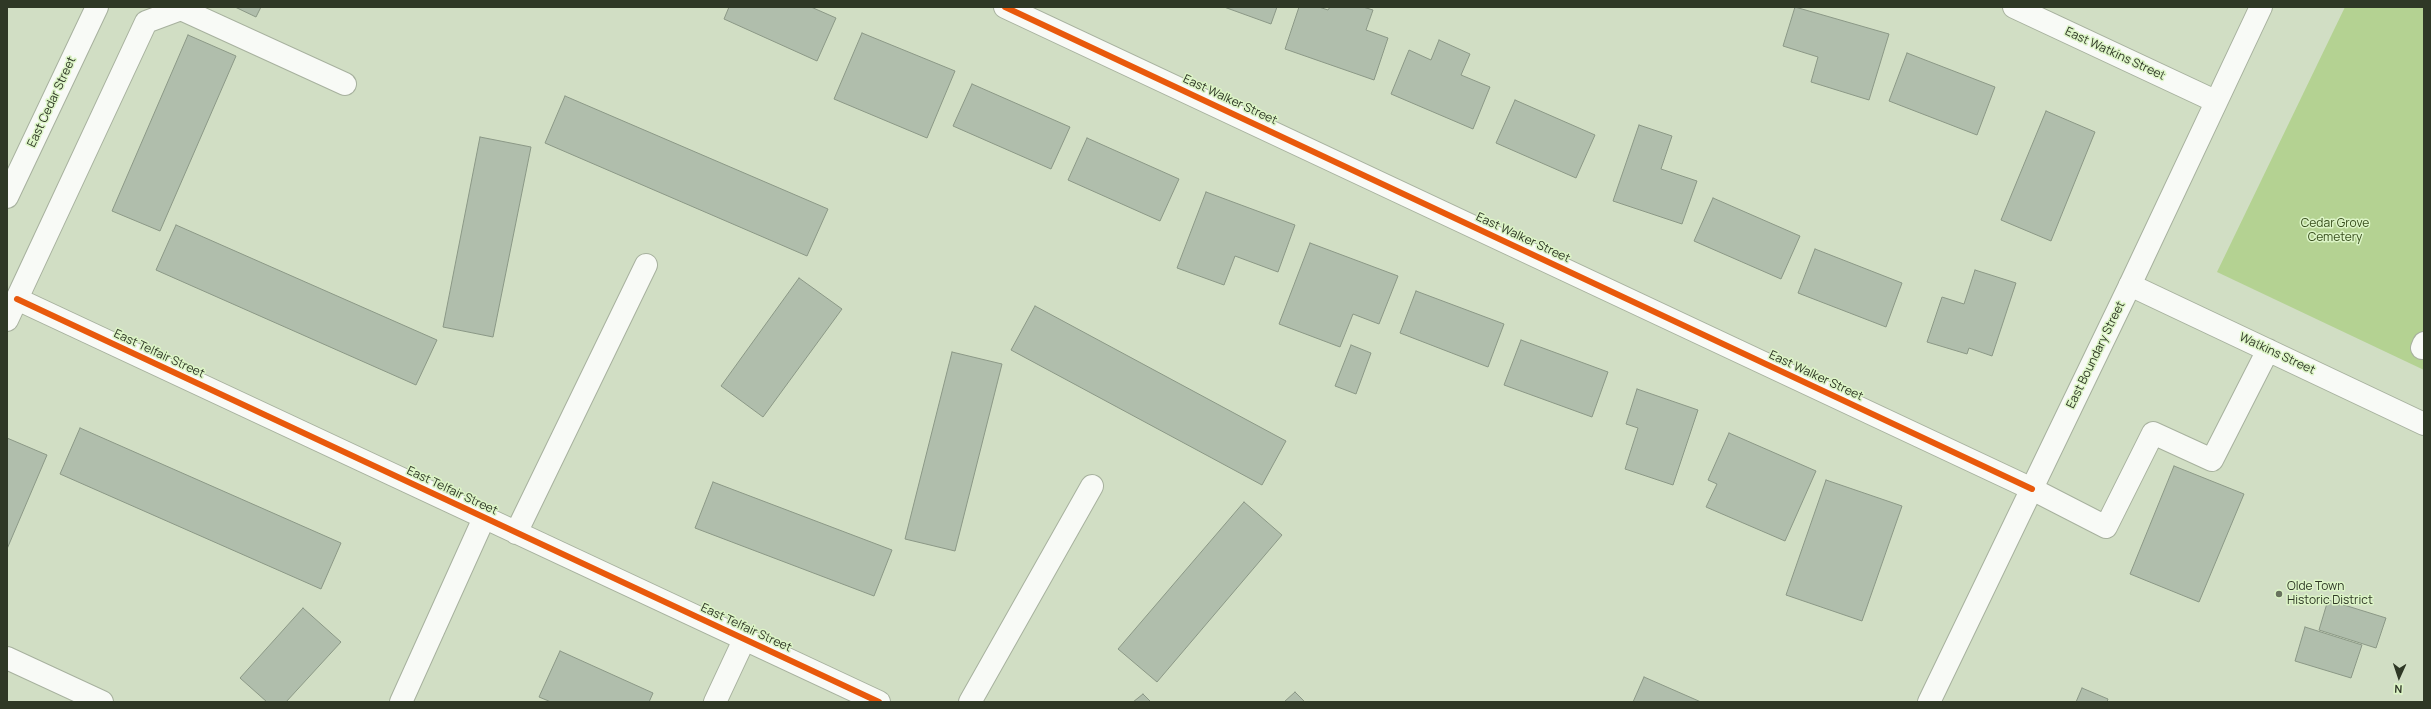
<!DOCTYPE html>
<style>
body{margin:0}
#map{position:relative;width:2431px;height:709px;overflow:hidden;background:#d1dec4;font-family:Manrope,sans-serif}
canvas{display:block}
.frame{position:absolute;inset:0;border:8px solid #2f3826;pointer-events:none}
.north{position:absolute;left:2379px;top:657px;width:40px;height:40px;-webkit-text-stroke:3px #ddf5c7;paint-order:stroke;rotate:183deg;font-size:11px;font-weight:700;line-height:16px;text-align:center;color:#2f3826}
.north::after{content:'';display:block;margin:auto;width:14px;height:18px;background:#2f3826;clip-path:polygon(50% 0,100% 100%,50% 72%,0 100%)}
</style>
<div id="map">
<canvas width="2431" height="709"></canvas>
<div class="frame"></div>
<div class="north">N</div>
</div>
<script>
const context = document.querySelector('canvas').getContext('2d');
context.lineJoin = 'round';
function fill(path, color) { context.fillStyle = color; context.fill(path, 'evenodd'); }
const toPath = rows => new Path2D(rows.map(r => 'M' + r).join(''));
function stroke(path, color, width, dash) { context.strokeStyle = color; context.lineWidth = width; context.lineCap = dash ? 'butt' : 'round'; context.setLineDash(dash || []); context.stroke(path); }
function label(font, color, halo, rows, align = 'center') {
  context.font = font + ' Manrope,sans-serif'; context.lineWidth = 3; context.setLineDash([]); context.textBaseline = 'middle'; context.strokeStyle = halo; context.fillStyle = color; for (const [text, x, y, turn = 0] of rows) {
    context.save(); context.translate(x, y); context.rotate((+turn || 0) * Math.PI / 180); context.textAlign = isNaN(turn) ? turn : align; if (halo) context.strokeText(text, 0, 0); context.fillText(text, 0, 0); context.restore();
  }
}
fill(toPath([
 [2345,7,2424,7,2424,370,2217,272]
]), '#b4d292');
const building = toPath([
 [235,7,261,7,256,17,235,7],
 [729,7,811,7,836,18,817,61,724,19,729,7],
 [1224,7,1277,7,1271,24,1224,7],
 [1299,7,1319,7,1328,10,1330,7,1363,7,1373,10,1366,30,1388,38,1374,80,1285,49,1299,7],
 [1795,7,1889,34,1869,100,1811,82,1818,57,1783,46,1795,7],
 [862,33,955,71,927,138,834,99,862,33],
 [188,35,236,56,160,231,112,211,188,35],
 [1439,40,1470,54,1461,75,1490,87,1473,129,1391,94,1409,50,1431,60,1439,40],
 [1907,53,1995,87,1977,135,1889,101,1907,53],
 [972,84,1070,127,1051,169,953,126,972,84],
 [565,96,828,209,807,256,545,143,565,96],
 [1515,100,1595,135,1576,178,1496,143,1515,100],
 [2046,111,2095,132,2051,241,2001,220,2046,111],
 [1639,125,1672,136,1661,169,1697,181,1682,224,1613,201,1639,125],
 [480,137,531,147,493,337,443,327,480,137],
 [1087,138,1179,179,1160,221,1068,180,1087,138],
 [1206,192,1295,225,1278,272,1235,256,1224,285,1177,268,1206,192],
 [1713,198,1800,236,1781,279,1694,241,1713,198],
 [176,225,437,340,416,385,156,270,176,225],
 [1310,243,1398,276,1379,324,1353,314,1340,347,1279,324,1310,243],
 [1815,249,1902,283,1886,327,1798,293,1815,249],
 [1975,270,2016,283,1992,356,1969,348,1967,354,1927,342,1942,297,1964,304,1975,270],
 [799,278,842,309,763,417,721,386,799,278],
 [1416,291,1504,324,1488,367,1400,333,1416,291],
 [1035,306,1286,441,1262,485,1011,350,1035,306],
 [1521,340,1608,372,1592,417,1504,385,1521,340],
 [1351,345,1371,353,1356,394,1335,386,1351,345],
 [952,352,1002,364,955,551,905,539,952,352],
 [1637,389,1698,410,1673,485,1625,469,1638,428,1626,424,1637,389],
 [80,428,341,543,321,589,60,474,80,428],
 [1729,433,1816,471,1785,541,1706,507,1717,484,1708,480,1729,433],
 [7,438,47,455,7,549,7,438],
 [2174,466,2244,494,2199,602,2130,574,2174,466],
 [1826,480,1902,506,1862,621,1786,595,1826,480],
 [713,482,892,550,874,596,695,528,713,482],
 [1244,502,1282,535,1157,682,1118,649,1244,502],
 [2328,600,2386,618,2376,648,2319,630,2328,600],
 [303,608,341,642,286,702,267,702,240,678,303,608],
 [2305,627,2362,645,2351,678,2295,661,2305,627],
 [560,651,653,693,649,702,551,702,539,697,560,651],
 [1644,677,1701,702,1633,702,1644,677],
 [2082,688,2108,699,2107,702,2076,702,2082,688],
 [1295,692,1305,702,1284,702,1295,692],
 [1143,694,1151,702,1133,702,1143,694]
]);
fill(building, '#b0beac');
stroke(building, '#8b9886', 1);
const minor = toPath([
 [1005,7,2032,489,2106,527,2153,433,2212,460,2268,350],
 [2014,7,2215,101],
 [7,197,97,7],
 [2130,285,2424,424],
 [17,299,879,702],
 [7,320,146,22,181,9,345,84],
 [2422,348,2424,343],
 [516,533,646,265],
 [7,658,102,702],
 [401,702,484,518],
 [715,702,744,640],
 [970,702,1092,486]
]);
const major = toPath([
 [1929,702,2130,285,2261,7]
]);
stroke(minor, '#a7b19e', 24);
stroke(major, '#a7b19e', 24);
stroke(minor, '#f8faf6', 22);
stroke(major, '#f8faf6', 22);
stroke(toPath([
 [1005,7,2032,489],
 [17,299,879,702]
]), '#e8590c', 6);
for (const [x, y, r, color] of [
 [2279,594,4,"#68725d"]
]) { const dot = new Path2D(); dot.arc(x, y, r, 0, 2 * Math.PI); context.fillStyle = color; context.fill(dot); stroke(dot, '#ddf5c7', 1.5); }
label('12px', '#2f3826', '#ddf5c7', [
 ["East Watkins Street",2115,54,25],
 ["East Walker Street",1230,100,25],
 ["East Cedar Street",52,102,-65],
 ["East Walker Street",1523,238,25],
 ["East Telfair Street",159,354,25],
 ["Watkins Street",2277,354,25],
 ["East Boundary Street",2096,355,-64],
 ["East Walker Street",1816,376,25],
 ["East Telfair Street",452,491,25],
 ["East Telfair Street",746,628,25]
]);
label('12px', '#364c1b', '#ddf5c7', [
 ["Cedar Grove",2335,224],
 ["Cemetery",2335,238]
]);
label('12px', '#2f3826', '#ddf5c7', [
 ["Olde Town",2287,587],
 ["Historic District",2287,601]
], 'left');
</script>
